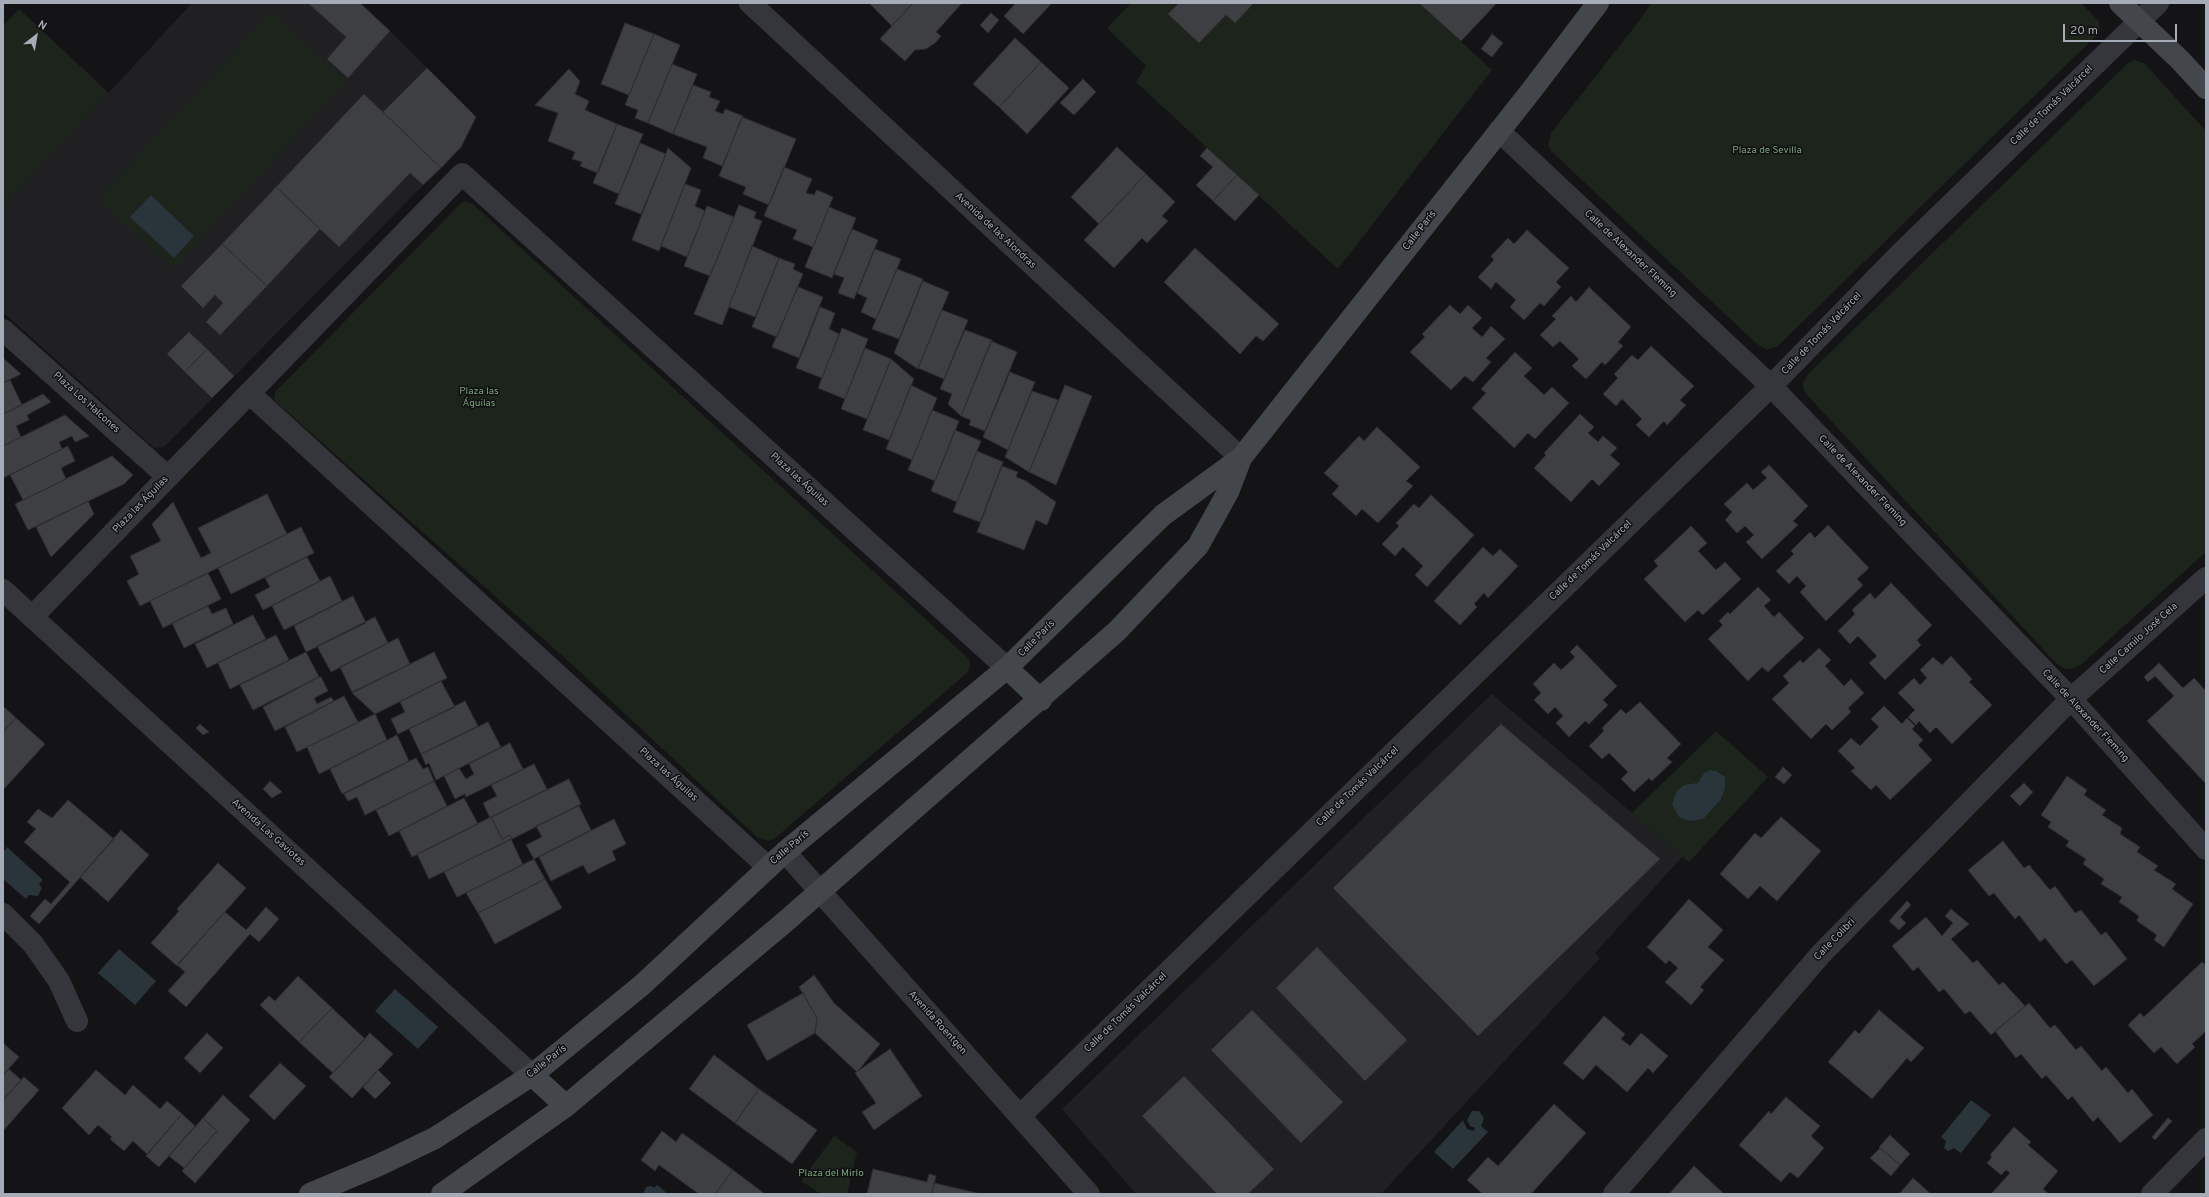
<!DOCTYPE html>
<meta charset="utf-8">
<style>
body{margin:0}
#map{position:relative;width:2209px;height:1197px;overflow:hidden;background:#141416;font-family:Overpass,sans-serif}
canvas{display:block}
.frame{position:absolute;inset:0;border:4px solid #a5acb7;pointer-events:none}
.north{position:absolute;left:16px;top:16px;width:40px;height:40px;-webkit-text-stroke:3px #0f0f11;paint-order:stroke;rotate:31deg;font-size:11px;font-weight:700;line-height:16px;text-align:center;color:#a5acb7}
.north::after{content:'';display:block;margin:auto;width:14px;height:18px;background:#a5acb7;clip-path:polygon(50% 0,100% 100%,50% 72%,0 100%)}
.scale{position:absolute;left:2063px;top:24px;width:114px;height:18px;box-sizing:border-box;border:2px solid #a5acb7;border-top:0;padding-left:5px;font-size:12px;line-height:14px;white-space:nowrap;color:#a5acb7;-webkit-text-stroke:3px #0f0f11;paint-order:stroke}
</style>
<div id="map">
<canvas width="2209" height="1197"></canvas>
<div class="frame"></div>
<div class="north">N</div>
<div class="scale">20 m</div>
</div>
<script>
const context = document.querySelector('canvas').getContext('2d');
context.lineJoin = 'round';
function fill(path, color) { context.fillStyle = color; context.fill(path, 'evenodd'); }
const toPath = rows => new Path2D(rows.map(r => 'M' + r).join(''));
function stroke(path, color, width, dash) { context.strokeStyle = color; context.lineWidth = width; context.lineCap = dash ? 'butt' : 'round'; context.setLineDash(dash || []); context.stroke(path); }
function label(font, color, halo, rows, align = 'center') {
  context.font = font + ' Overpass,sans-serif'; context.lineWidth = 3; context.setLineDash([]); context.textBaseline = 'middle'; context.strokeStyle = halo; context.fillStyle = color; for (const [text, x, y, turn = 0] of rows) {
    context.save(); context.translate(x, y); context.rotate((+turn || 0) * Math.PI / 180); context.textAlign = isNaN(turn) ? turn : align; if (halo) context.strokeText(text, 0, 0); context.fillText(text, 0, 0); context.restore();
  }
}
fill(toPath([
 [192,3,360,3,390,31,476,117,461,147,164,447,154,448,3,312,3,207],
 [1492,694,1683,856,1595,953,1600,958,1381,1194,1136,1194,1062,1109]
]), '#202023');
fill(toPath([
 [1131,3,1419,3,1492,70,1338,269,1136,82,1146,66,1107,28],
 [1651,3,2081,3,2098,20,2100,28,2096,36,2065,66,1778,346,1767,350,1757,344,1551,151,1548,145,1551,133,1639,21],
 [19,9,109,93,3,207,3,26],
 [272,11,347,81,174,269,98,199],
 [2134,60,2144,63,2206,131,2206,552,2082,664,2075,668,2065,669,2057,664,1807,395,1803,388,1803,382,1808,374,2127,64],
 [465,201,473,204,969,659,970,667,968,672,774,839,768,841,758,838,577,669,276,402,274,398,276,391,460,204],
 [1716,731,1768,777,1689,862,1632,813],
 [834,1136,857,1152,847,1194,821,1194,801,1181]
]), '#1c241c');
fill(toPath([
 [151,195,194,236,174,258,130,217],
 [1710,770,1716,771,1725,777,1725,788,1721,799,1703,819,1690,821,1679,817,1672,804,1677,791,1684,785,1698,783,1704,773],
 [7,847,43,880,39,884,42,888,38,896,29,895,26,899,3,879,3,852],
 [119,949,156,981,135,1005,98,973],
 [395,989,438,1027,418,1049,375,1011],
 [1971,1100,1991,1115,1961,1153,1954,1148,1948,1151,1944,1148,1946,1141,1941,1137],
 [1472,1111,1479,1111,1482,1115,1484,1119,1481,1126,1488,1132,1453,1169,1434,1152,1463,1120,1467,1129,1474,1131,1475,1128,1470,1126,1467,1120],
 [657,1185,668,1194,643,1194,646,1187,652,1186,654,1188]
]), '#29343b');
const building = toPath([
 [308,3,360,3,390,31,348,78,327,59,346,37,308,3],
 [869,3,913,3,892,26,869,3],
 [913,3,962,3,936,32,941,36,935,43,926,49,915,50,905,61,880,39,913,3],
 [1016,3,1052,3,1023,34,1004,16,1016,3],
 [1179,3,1254,3,1235,23,1226,15,1199,43,1168,14,1179,3],
 [1419,3,1497,3,1461,41,1419,3],
 [991,13,999,20,988,33,980,25,991,13],
 [625,23,654,34,629,95,601,84,625,23],
 [654,34,680,45,648,123,635,118,638,110,625,105,654,34],
 [1492,34,1503,43,1492,57,1481,49,1492,34],
 [1015,38,1041,62,999,107,973,84,1015,38],
 [1041,62,1069,88,1027,134,999,107,1041,62],
 [672,64,697,74,673,134,648,123,672,64],
 [427,68,476,117,461,147,441,168,383,112,427,68],
 [569,69,580,81,575,94,589,101,585,110,617,124,598,173,580,166,582,162,572,159,575,152,548,141,558,113,535,105,569,69],
 [1083,79,1096,92,1074,115,1060,103,1083,79],
 [693,85,711,92,709,97,720,101,715,111,723,114,725,109,743,116,722,166,703,158,707,147,673,134,693,85],
 [364,94,441,168,423,185,410,173,339,247,276,187,364,94],
 [742,117,796,139,769,205,743,194,746,187,719,176,742,117],
 [617,124,643,134,619,194,593,183,617,124],
 [640,143,666,154,641,214,615,204,640,143],
 [1117,147,1146,174,1099,224,1071,197,1117,147],
 [668,148,691,168,659,251,632,240,668,148],
 [1207,148,1237,175,1213,201,1196,185,1213,167,1200,156,1207,148],
 [784,167,812,179,806,193,814,195,817,190,833,197,813,247,793,239,797,230,764,216,784,167],
 [1146,174,1175,202,1162,216,1168,221,1147,243,1142,238,1114,268,1084,240,1146,174],
 [1237,175,1259,195,1235,221,1213,201,1237,175],
 [685,184,701,190,695,206,705,211,687,257,661,246,685,184],
 [276,187,320,229,267,286,222,244,276,187],
 [739,205,756,212,754,218,762,221,722,325,694,314,739,205],
 [707,206,734,217,710,276,684,266,707,206],
 [829,207,856,218,832,278,805,267,829,207],
 [852,229,878,240,854,299,838,293,844,278,834,274,852,229],
 [1527,230,1569,268,1556,282,1561,287,1544,306,1540,303,1524,320,1510,307,1516,300,1496,282,1491,289,1478,277,1494,260,1491,256,1508,238,1514,244,1527,230],
 [222,244,267,286,220,335,206,322,223,303,215,295,203,308,181,286,222,244],
 [752,246,779,258,755,317,729,307,752,246],
 [1195,248,1279,324,1263,341,1256,336,1240,354,1164,282,1195,248],
 [875,249,901,259,876,319,861,312,867,298,857,293,875,249],
 [779,258,795,264,793,269,803,274,777,337,752,327,779,258],
 [897,269,923,279,899,339,872,329,897,269],
 [923,281,949,292,918,369,894,353,923,281],
 [798,287,823,297,799,358,772,347,798,287],
 [1589,287,1631,327,1618,342,1623,346,1605,365,1602,362,1586,379,1572,366,1579,359,1560,341,1553,347,1540,335,1556,319,1552,316,1571,296,1576,302,1589,287],
 [1450,305,1460,314,1468,305,1482,318,1472,328,1482,337,1491,326,1505,339,1486,358,1491,362,1473,382,1465,376,1451,390,1410,352,1425,337,1422,334,1450,305],
 [820,307,835,313,829,329,839,334,822,378,796,368,820,307],
 [942,310,968,320,944,379,918,368,942,310],
 [842,328,868,339,845,399,818,388,842,328],
 [965,330,992,340,961,416,948,404,952,394,940,389,965,330],
 [189,332,207,349,185,372,167,354,189,332],
 [991,341,1017,352,985,431,969,425,971,420,961,416,991,341],
 [1651,346,1694,386,1680,400,1686,405,1667,425,1664,421,1649,437,1636,425,1642,419,1622,399,1616,406,1603,394,1618,378,1614,374,1632,355,1638,360,1651,346],
 [865,348,891,359,867,419,841,409,865,348],
 [207,349,234,376,212,398,185,372,207,349],
 [1515,352,1532,368,1524,376,1544,395,1552,387,1569,403,1535,439,1528,433,1514,448,1472,408,1486,393,1481,389,1515,352],
 [3,358,21,374,3,383,3,358],
 [891,359,914,379,889,440,863,430,891,359],
 [1010,372,1035,382,1008,450,983,437,1010,372],
 [10,380,22,405,3,414,3,383,10,380],
 [911,385,937,398,912,460,886,449,911,385],
 [1065,385,1092,396,1056,485,1029,472,1065,385],
 [1032,391,1058,400,1029,472,1005,457,1032,391],
 [43,394,51,402,27,415,29,420,16,426,21,437,3,446,3,414,43,394],
 [932,410,959,421,935,481,908,470,932,410],
 [1580,414,1594,427,1588,433,1598,442,1603,436,1617,448,1610,455,1620,464,1599,486,1592,479,1571,502,1534,468,1546,455,1544,453,1580,414],
 [65,415,89,436,75,442,72,436,59,442,62,449,3,478,3,446,65,415],
 [1377,427,1420,467,1406,481,1413,486,1378,523,1362,509,1356,516,1332,494,1339,486,1324,473,1359,436,1364,441,1377,427],
 [955,430,981,441,957,502,931,491,955,430],
 [68,446,75,461,61,468,66,479,23,500,10,475,68,446],
 [977,451,1003,462,980,522,953,512,977,451],
 [112,456,133,475,124,484,28,530,15,504,112,456],
 [1769,465,1808,506,1793,521,1798,525,1762,559,1746,542,1754,535,1745,526,1737,533,1725,520,1732,512,1724,504,1747,483,1753,490,1767,478,1761,472,1769,465],
 [1002,466,1018,472,1016,477,1026,481,1056,502,1047,525,1036,520,1024,550,977,532,1002,466],
 [267,494,287,534,140,606,127,581,139,574,130,556,161,541,152,524,173,502,201,558,211,553,198,528,267,494],
 [1431,495,1474,535,1427,587,1415,575,1423,566,1403,547,1395,556,1382,544,1399,526,1396,523,1414,504,1419,508,1431,495],
 [88,501,94,514,51,557,36,527,88,501],
 [1828,525,1869,568,1857,579,1863,585,1826,621,1800,592,1806,586,1797,576,1789,584,1776,571,1794,554,1791,551,1810,532,1815,538,1828,525],
 [1691,526,1707,543,1698,551,1716,570,1725,562,1741,579,1703,615,1698,610,1685,622,1644,579,1658,566,1654,561,1691,526],
 [301,527,314,553,231,594,218,568,301,527],
 [1483,547,1493,556,1500,549,1518,566,1488,598,1484,593,1474,604,1477,607,1460,625,1434,601,1483,547],
 [307,557,320,581,263,610,255,595,270,587,265,578,307,557],
 [208,573,221,599,163,628,150,601,208,573],
 [330,576,342,601,284,630,272,606,330,576],
 [1891,583,1932,625,1917,640,1921,645,1885,680,1869,663,1877,656,1858,636,1850,644,1838,631,1855,614,1852,610,1870,593,1875,599,1891,583],
 [1758,587,1771,600,1764,606,1774,617,1779,612,1804,638,1768,672,1762,667,1748,681,1708,639,1723,625,1719,621,1728,612,1730,614,1758,587],
 [353,596,366,623,306,652,294,626,353,596],
 [208,606,212,614,226,608,233,624,184,648,172,623,208,606],
 [253,615,266,639,207,668,195,644,253,615],
 [375,617,388,643,331,672,317,646,375,617],
 [276,635,289,660,230,689,218,663,276,635],
 [398,638,410,664,352,692,340,667,398,638],
 [1577,645,1617,686,1603,700,1608,705,1589,724,1585,721,1569,737,1556,723,1563,716,1555,707,1548,714,1534,700,1541,693,1533,684,1554,663,1561,670,1575,657,1570,652,1577,645],
 [1819,648,1831,660,1825,666,1844,686,1851,679,1864,693,1848,708,1851,712,1832,730,1826,724,1811,739,1772,699,1789,683,1783,676,1800,660,1803,663,1819,648],
 [306,652,319,677,253,710,240,685,306,652],
 [434,652,447,678,375,714,352,693,434,652],
 [1951,656,1972,679,1969,682,1992,705,1952,744,1936,727,1930,733,1919,721,1916,725,1908,717,1915,710,1898,693,1914,678,1920,685,1927,678,1920,670,1933,657,1942,665,1951,656],
 [2159,663,2183,688,2194,678,2206,691,2206,784,2147,721,2174,696,2155,676,2148,682,2144,677,2159,663],
 [319,677,321,677,328,691,314,698,317,704,331,697,334,701,275,731,263,707,319,677],
 [441,681,455,707,398,734,391,719,405,712,400,702,441,681],
 [344,696,358,722,297,752,285,727,344,696],
 [465,701,478,726,421,754,409,729,465,701],
 [1640,702,1681,744,1667,758,1672,762,1652,781,1649,778,1634,792,1621,779,1628,772,1609,753,1602,759,1589,746,1604,731,1602,728,1621,709,1626,714,1640,702],
 [3,706,16,718,3,732,3,706],
 [1884,706,1902,724,1907,718,1915,726,1912,729,1923,740,1918,745,1932,760,1890,800,1876,785,1871,790,1851,771,1855,768,1838,751,1851,738,1860,746,1879,727,1871,719,1884,706],
 [375,714,387,740,319,774,307,747,375,714],
 [16,718,45,744,3,790,3,732,16,718],
 [488,722,501,747,436,780,429,763,426,765,421,754,488,722],
 [200,724,209,732,203,735,196,728,200,724],
 [1501,724,1660,859,1478,1036,1333,888,1501,724],
 [397,735,409,761,342,794,330,769,397,735],
 [510,743,523,769,466,797,465,794,455,799,444,776,459,768,466,779,474,774,469,764,510,743],
 [416,758,423,769,428,767,434,781,365,815,357,797,348,801,344,794,416,758],
 [534,764,547,789,490,818,483,803,497,796,491,785,534,764],
 [1783,767,1792,775,1784,784,1775,777,1783,767],
 [2067,776,2087,790,2084,795,2106,810,2102,815,2122,828,2120,834,2140,847,2137,852,2158,866,2154,870,2176,884,2172,889,2193,904,2164,947,2154,940,2157,935,2137,921,2139,916,2119,902,2122,897,2101,884,2104,879,2083,864,2086,859,2066,846,2069,841,2048,827,2051,822,2041,815,2067,776],
 [569,779,581,804,512,839,510,835,502,839,491,817,569,779],
 [270,781,282,792,272,798,263,789,270,781],
 [434,781,447,806,389,836,376,810,434,781],
 [2024,783,2033,792,2020,806,2010,796,2024,783],
 [464,798,478,824,412,857,399,831,464,798],
 [68,800,114,839,39,924,30,916,45,899,51,904,70,882,24,842,36,829,27,822,38,809,52,818,68,800],
 [579,806,591,830,534,859,526,845,542,837,536,826,579,806],
 [491,817,502,839,510,835,512,839,429,879,417,854,491,817],
 [1781,817,1821,851,1777,901,1760,886,1748,899,1720,874,1755,833,1761,838,1781,817],
 [614,819,626,844,612,851,616,860,588,874,583,865,551,881,539,857,614,819],
 [121,830,149,855,108,902,80,877,121,830],
 [511,839,523,865,457,897,444,872,511,839],
 [2003,841,2024,868,2029,865,2050,890,2055,886,2075,913,2081,910,2101,935,2106,932,2127,959,2094,986,2072,960,2066,964,2045,938,2040,942,2019,915,2015,919,1994,893,1989,896,1968,870,2003,841],
 [534,859,545,879,478,913,466,893,534,859],
 [218,863,246,888,177,966,151,943,179,911,177,909,218,863],
 [545,879,562,908,495,944,478,913,545,879],
 [1689,899,1723,930,1708,947,1724,960,1700,987,1704,990,1691,1005,1665,982,1678,968,1669,960,1666,964,1647,947,1689,899],
 [1907,901,1911,905,1900,917,1906,923,1899,930,1889,921,1907,901],
 [266,907,279,919,259,942,250,934,186,1007,168,991,185,972,177,965,225,912,246,930,266,907],
 [1951,909,1969,924,1951,939,1973,963,1977,960,1999,985,2003,982,2025,1006,1991,1035,1970,1011,1965,1014,1944,989,1939,992,1918,967,1913,971,1892,946,1926,917,1942,936,1953,923,1945,916,1951,909],
 [1317,947,1407,1040,1365,1081,1276,988,1317,947],
 [2202,962,2204,964,2206,963,2206,1031,2192,1044,2195,1047,2177,1064,2161,1047,2154,1053,2128,1025,2140,1013,2144,1017,2202,962],
 [814,975,834,1003,880,1044,857,1072,815,1033,817,1018,799,987,814,975],
 [298,976,332,1008,299,1042,260,1005,269,996,275,1001,298,976],
 [803,993,817,1018,815,1033,767,1061,747,1025,803,993],
 [2029,1003,2050,1028,2055,1025,2076,1050,2081,1046,2102,1071,2106,1067,2128,1093,2132,1089,2153,1115,2120,1143,2098,1117,2093,1122,2072,1096,2068,1100,2046,1075,2042,1079,2021,1054,2016,1058,1995,1031,2029,1003],
 [332,1008,365,1039,333,1073,299,1042,332,1008],
 [1252,1010,1343,1102,1301,1143,1211,1050,1252,1010],
 [1879,1010,1924,1048,1911,1062,1907,1058,1872,1099,1828,1062,1855,1030,1859,1034,1879,1010],
 [1604,1016,1625,1034,1621,1039,1630,1046,1641,1033,1668,1056,1653,1073,1648,1068,1627,1092,1596,1065,1583,1080,1563,1063,1604,1016],
 [207,1033,223,1048,200,1073,184,1058,207,1033],
 [370,1033,393,1054,352,1098,329,1077,370,1033],
 [3,1043,19,1057,3,1075,3,1043],
 [890,1049,922,1096,874,1130,862,1112,876,1103,855,1073,890,1049],
 [714,1055,759,1089,735,1123,689,1089,714,1055],
 [280,1063,306,1086,274,1120,249,1096,280,1063],
 [9,1069,21,1080,3,1100,3,1075,9,1069],
 [96,1070,125,1095,133,1085,160,1109,167,1101,182,1114,147,1154,133,1141,124,1151,110,1139,112,1137,98,1125,89,1135,62,1108,96,1070],
 [378,1070,391,1083,375,1099,363,1087,378,1070],
 [1184,1076,1274,1169,1248,1194,1217,1194,1142,1116,1184,1076],
 [24,1077,39,1090,3,1131,3,1100,24,1077],
 [759,1089,817,1130,792,1164,735,1123,759,1089],
 [223,1095,250,1120,195,1183,182,1171,217,1131,203,1118,223,1095],
 [1786,1097,1820,1126,1811,1136,1824,1148,1798,1178,1790,1172,1781,1182,1739,1145,1769,1111,1771,1114,1786,1097],
 [1554,1104,1586,1133,1531,1194,1483,1194,1467,1180,1488,1157,1498,1166,1554,1104],
 [182,1114,195,1126,159,1167,146,1156,182,1114],
 [203,1118,217,1131,184,1168,169,1156,203,1118],
 [2168,1118,2172,1121,2155,1140,2152,1137,2168,1118],
 [2014,1127,2031,1142,2028,1145,2058,1171,2043,1189,2049,1194,1991,1194,2010,1173,2006,1170,2001,1175,1987,1163,1992,1157,1990,1155,2014,1127],
 [662,1131,676,1142,682,1133,733,1170,715,1194,699,1194,659,1165,655,1171,641,1160,662,1131],
 [1890,1135,1910,1154,1900,1165,1879,1147,1890,1135],
 [1880,1148,1900,1165,1891,1176,1870,1158,1880,1148],
 [1694,1166,1724,1194,1669,1194,1694,1166],
 [873,1169,927,1182,929,1174,936,1176,932,1194,867,1194,873,1169],
 [733,1170,765,1194,715,1194,733,1170],
 [1913,1178,1931,1194,1899,1194,1913,1178],
 [934,1183,981,1194,932,1194,934,1183]
]);
fill(building, '#3e3f43');
stroke(building, '#2e2e32', 1);
stroke(toPath([
 [750,3,1241,458],
 [1499,131,1771,386,2071,699,2206,849],
 [3,330,168,477],
 [249,393,768,867],
 [3,590,532,1075],
 [32,617,462,174,1007,668],
 [785,852,1089,1194],
 [3,914,33,944,59,981,77,1021],
 [1020,1116,1771,386,1899,255,2158,3],
 [1614,1194,1821,954,2071,699,2206,578],
 [2152,1194,2206,1139]
]), '#35363b', 22);
stroke(toPath([
 [2120,3,2179,59,2206,88],
 [1007,668,1041,700],
 [532,1075,566,1106],
 [310,1194,379,1165,435,1138,532,1075,642,985,785,852,1007,668,1163,515,1241,458,1531,91,1598,3],
 [442,1194,566,1106,786,921,1117,631,1198,546,1228,492,1241,458]
]), '#43464b', 22);
label('10px', '#a5acb7', '#0f0f11', [
 ["Calle de Tomás Valcárcel",2052,106,-44],
 ["Avenida de las Alondras",995,231,43],
 ["Calle París",1420,231,-52],
 ["Calle de Alexander Fleming",1630,254,43],
 ["Calle de Tomás Valcárcel",1822,334,-46],
 ["Plaza Los Halcones",86,403,42],
 ["Plaza las Águilas",799,480,42],
 ["Calle de Alexander Fleming",1862,481,46],
 ["Plaza las Águilas",141,505,-46],
 ["Calle de Tomás Valcárcel",1591,561,-44],
 ["Calle París",1037,639,-45],
 ["Calle Camilo José Cela",2139,639,-42],
 ["Calle de Alexander Fleming",2085,716,47],
 ["Plaza las Águilas",668,775,42],
 ["Calle de Tomás Valcárcel",1358,787,-44],
 ["Avenida Las Gaviotas",268,833,42],
 ["Calle París",790,848,-40],
 ["Calle Colibri",1835,940,-46],
 ["Calle de Tomás Valcárcel",1126,1013,-44],
 ["Avenida Roentgen",937,1023,48],
 ["Calle París",547,1062,-38]
]);
label('10px', '#7ba47b', '#0f0f11', [
 ["Plaza de Sevilla",1767,151],
 ["Plaza las",479,392],
 ["Águilas",479,404],
 ["Plaza del Mirlo",831,1174]
]);
</script>
